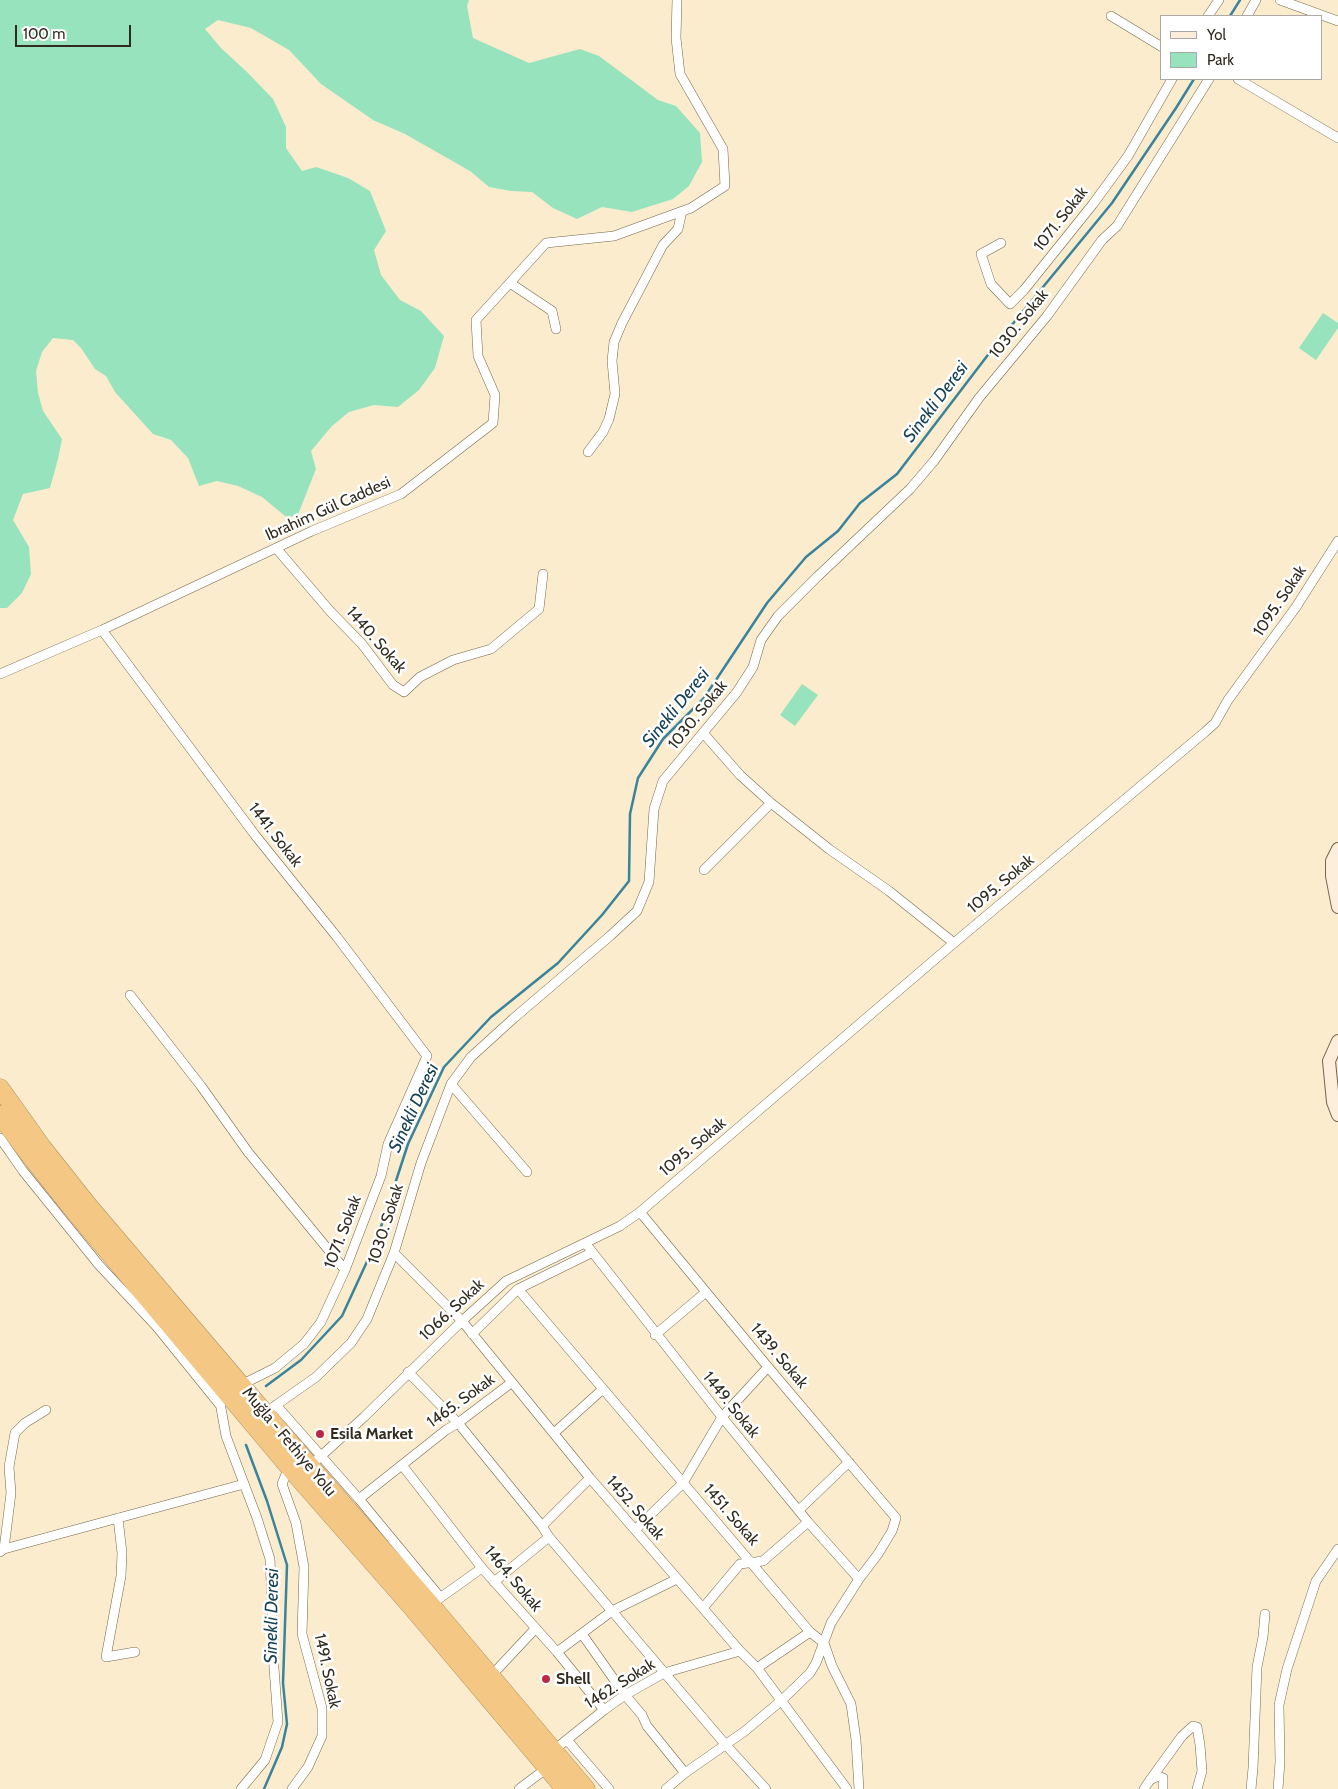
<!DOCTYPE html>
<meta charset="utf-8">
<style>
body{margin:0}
#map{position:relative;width:1338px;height:1789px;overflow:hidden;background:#fbeccd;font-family:Cabin,sans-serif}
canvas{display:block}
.legend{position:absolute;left:1160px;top:15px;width:162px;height:65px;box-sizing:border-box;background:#fff;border:1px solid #adaaa5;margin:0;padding:6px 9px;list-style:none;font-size:15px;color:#312b1f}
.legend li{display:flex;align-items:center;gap:10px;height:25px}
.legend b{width:25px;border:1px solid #adaaa5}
.scale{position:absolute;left:15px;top:25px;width:116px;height:22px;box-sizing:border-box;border:2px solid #312b1f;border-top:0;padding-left:6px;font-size:15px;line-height:18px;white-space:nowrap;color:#312b1f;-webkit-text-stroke:4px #fff;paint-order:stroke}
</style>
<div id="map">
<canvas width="1338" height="1789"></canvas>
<ul class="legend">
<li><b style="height:6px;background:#fceeda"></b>Yol</li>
<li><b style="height:14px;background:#97e3bd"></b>Park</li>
</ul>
<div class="scale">100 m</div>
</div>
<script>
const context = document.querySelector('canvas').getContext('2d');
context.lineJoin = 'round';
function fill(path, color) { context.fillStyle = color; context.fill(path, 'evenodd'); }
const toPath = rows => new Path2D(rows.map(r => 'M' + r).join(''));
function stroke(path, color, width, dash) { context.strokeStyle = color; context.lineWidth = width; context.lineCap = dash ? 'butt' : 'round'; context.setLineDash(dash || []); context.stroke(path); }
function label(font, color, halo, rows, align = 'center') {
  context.font = font + ' Cabin,sans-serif'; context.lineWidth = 5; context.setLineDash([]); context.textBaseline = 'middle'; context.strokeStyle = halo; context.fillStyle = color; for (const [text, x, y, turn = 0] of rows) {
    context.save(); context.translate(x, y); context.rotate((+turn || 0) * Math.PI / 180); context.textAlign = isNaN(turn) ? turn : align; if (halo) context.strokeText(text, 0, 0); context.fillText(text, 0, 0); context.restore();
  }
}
fill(toPath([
 [0,0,469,0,467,6,473,38,529,63,580,49,599,56,658,100,676,106,700,133,702,162,689,186,673,199,632,212,602,207,577,219,553,208,532,192,511,191,489,187,470,171,405,134,373,120,321,84,289,50,251,28,218,20,205,29,221,48,247,72,273,99,286,127,286,148,302,171,316,167,348,178,370,191,386,231,374,250,381,275,400,300,421,311,444,336,435,368,419,390,398,407,374,405,349,412,332,426,311,451,316,469,297,517,285,516,262,497,238,486,217,481,199,486,188,458,171,440,153,434,115,392,106,376,95,369,81,348,73,340,53,338,42,352,36,371,38,393,43,411,62,439,58,459,50,488,23,494,13,520,29,547,31,574,22,593,7,608,0,608],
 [1323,313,1338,323,1338,328,1316,360,1299,348],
 [802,684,818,695,795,726,780,715]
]), '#97e3bd');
stroke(toPath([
 [1230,16,1240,0],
 [266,1386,301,1360,342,1316,376,1242,408,1144,444,1067,491,1017,558,963,602,915,629,881,630,814,638,778,663,739,704,698,767,603,806,557,838,531,860,503,897,474,997,343,1112,203,1176,108,1194,79],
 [246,1445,267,1501,287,1565,283,1683,287,1724,282,1747,264,1789]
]), '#39839d', 2.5);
const street = toPath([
 [1280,0,1338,21],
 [1111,16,1162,47],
 [1208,16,1219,0],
 [1247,16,1256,0],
 [1238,79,1338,138],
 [1001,243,981,254,991,284,1010,304,1024,290,1093,204,1128,156,1172,79],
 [510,283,552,311,556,329],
 [588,452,603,432,609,419,615,394,612,361,614,342,622,323,663,245,678,229,682,211],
 [276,548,330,611,362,644,393,685,404,692,420,677,453,660,491,649,539,609,543,574],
 [102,630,255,835,337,937,427,1056,388,1144,381,1176,345,1270,321,1322,304,1344,275,1368,241,1385],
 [0,674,102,630,312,531,401,494,493,423,495,395,478,356,476,320,546,243,614,236,691,208,725,186,723,149,680,74,676,38,677,0],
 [704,734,740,775,771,803,829,849,889,891,954,943],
 [704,870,771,803],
 [130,995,201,1086,248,1152,345,1270],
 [451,1084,527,1172],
 [0,1138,23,1171,99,1265,157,1327,220,1405],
 [640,1212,768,1367,896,1518,892,1531,878,1554,859,1579,831,1623,816,1663,810,1673,782,1700,745,1731,685,1773,666,1789],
 [586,1244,722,1417,808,1522,859,1579],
 [394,1253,462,1321,590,1478,740,1651,757,1668,847,1789],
 [518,1289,810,1632,824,1643,832,1666,851,1704,856,1740,859,1789],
 [472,1334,518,1289,591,1253],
 [655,1335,706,1292],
 [408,1372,458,1423,542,1526,549,1537,725,1744,766,1789],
 [217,1386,226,1436,257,1518,270,1559,272,1604,272,1641,278,1722,265,1760,241,1789],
 [276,1405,359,1499,440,1597],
 [265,1413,316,1377,351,1343,367,1319,394,1253,421,1163,451,1084,471,1057,514,1018,610,936,637,911,649,882,654,809,663,781,737,692,753,667,761,640,778,616,817,577,910,489,934,461,979,398,1047,316,1102,240,1117,226,1209,79],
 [554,1433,603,1389],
 [402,1465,482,1568,557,1652,604,1710],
 [310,1466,364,1417,462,1321,506,1281,620,1226,640,1212,954,943,1205,732,1215,723,1228,700,1296,607,1338,541],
 [289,1467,282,1484,296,1523,304,1567,302,1634,322,1708,322,1736,308,1767,292,1789],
 [359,1499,446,1430,458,1423,511,1383],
 [799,1510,849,1462],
 [118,1518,122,1553,121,1576,106,1657,135,1652],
 [542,1526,590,1478],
 [635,1530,683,1483,722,1417,768,1367],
 [4,1549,11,1493,9,1467,15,1433,25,1423,46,1410],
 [0,1552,4,1549,244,1484],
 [494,1582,549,1537],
 [437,1600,482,1568],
 [703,1608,740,1564,763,1561,808,1522],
 [582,1634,625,1695,642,1715,647,1726,685,1773],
 [557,1652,612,1611,677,1579],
 [757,1668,810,1632],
 [491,1676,535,1629],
 [567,1740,609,1789],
 [554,1750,604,1710,625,1695,664,1673,740,1651],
 [1150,1780,1182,1736,1193,1726,1197,1727,1200,1745,1202,1771,1197,1789],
 [519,1789,547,1768],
 [1144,1789,1150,1780,1158,1776,1163,1778,1163,1789],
 [1251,1789,1253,1768,1257,1667,1263,1637,1265,1614],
 [1278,1789,1280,1762,1279,1705,1287,1669,1316,1581,1338,1549]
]);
const secondary = toPath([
 [1338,849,1332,861,1332,876,1338,907],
 [1338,1041,1329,1061,1333,1102,1338,1115]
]);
const highway = toPath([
 [0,1088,42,1147,87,1204,310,1466,430,1604,586,1789],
 [0,1115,28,1153,74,1211,289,1467,410,1605,565,1789]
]);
stroke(street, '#75674c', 10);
stroke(secondary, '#75674c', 14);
stroke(highway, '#b09061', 19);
stroke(street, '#fff', 9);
stroke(secondary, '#fceeda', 12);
stroke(highway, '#f4c784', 18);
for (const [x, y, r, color] of [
 [320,1434,5,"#bb2945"],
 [546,1679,5,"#bb2945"]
]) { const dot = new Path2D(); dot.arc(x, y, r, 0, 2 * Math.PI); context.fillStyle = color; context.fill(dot); stroke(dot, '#fff', 2); }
label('16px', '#312b1f', '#fff', [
 ["1071. Sokak",1061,219,-52],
 ["1030. Sokak",1019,324,-51],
 ["Ibrahim Gül Caddesi",328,509,-24],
 ["1095. Sokak",1280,601,-56],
 ["1440. Sokak",376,640,49],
 ["1030. Sokak",698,715,-51],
 ["1441. Sokak",275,835,52],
 ["1095. Sokak",1001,884,-40],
 ["1095. Sokak",693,1147,-40],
 ["1030. Sokak",386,1224,-72],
 ["1071. Sokak",343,1232,-69],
 ["1066. Sokak",452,1310,-43],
 ["1439. Sokak",779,1356,50],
 ["1465. Sokak",461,1401,-36],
 ["1449. Sokak",731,1405,51],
 ["Muğla - Fethiye Yolu",289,1442,50],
 ["1452. Sokak",635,1508,49],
 ["1451. Sokak",731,1515,49],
 ["1464. Sokak",513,1579,50],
 ["1491. Sokak",327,1671,78],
 ["1462. Sokak",620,1684,-32]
]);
label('bold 16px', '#312b1f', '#fff', [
 ["Esila Market",330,1434],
 ["Shell",556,1679]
], 'left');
label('italic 18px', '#164355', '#fff', [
 ["Sinekli Deresi",936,402,-53],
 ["Sinekli Deresi",676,708,-51],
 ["Sinekli Deresi",414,1108,-65],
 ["Sinekli Deresi",272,1616,-89]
]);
</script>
